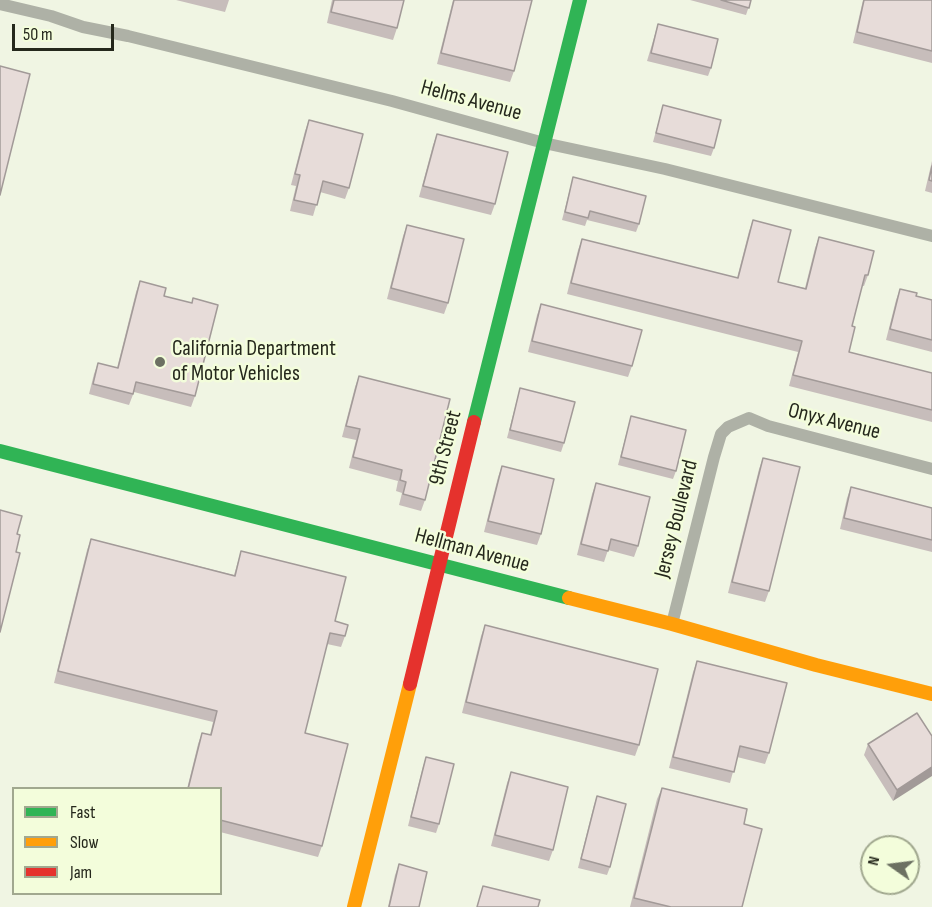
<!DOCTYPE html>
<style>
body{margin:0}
#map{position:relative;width:932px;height:907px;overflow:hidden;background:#f0f5e3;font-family:"Sofia Sans Condensed",sans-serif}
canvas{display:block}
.legend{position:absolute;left:12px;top:787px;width:210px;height:108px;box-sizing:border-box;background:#f3fddb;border:2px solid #a1a88f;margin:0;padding:8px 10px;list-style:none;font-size:18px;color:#25281c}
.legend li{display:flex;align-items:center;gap:12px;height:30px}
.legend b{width:30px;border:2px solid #a1a88f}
.north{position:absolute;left:860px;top:835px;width:60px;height:60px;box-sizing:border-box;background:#f3fddb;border:2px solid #a1a88f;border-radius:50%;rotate:284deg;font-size:16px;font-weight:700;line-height:24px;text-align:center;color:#25281c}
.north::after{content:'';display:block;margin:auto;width:21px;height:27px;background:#6c7062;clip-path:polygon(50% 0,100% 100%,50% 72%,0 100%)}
.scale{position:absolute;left:12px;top:24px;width:102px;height:27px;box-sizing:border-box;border:3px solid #25281c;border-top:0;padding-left:8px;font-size:18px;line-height:21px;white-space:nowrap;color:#25281c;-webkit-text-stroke:4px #f3fddb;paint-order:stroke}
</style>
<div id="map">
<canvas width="932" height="907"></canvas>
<ul class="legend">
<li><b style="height:8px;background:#30b455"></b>Fast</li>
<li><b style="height:8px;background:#ff9f0a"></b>Slow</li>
<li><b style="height:8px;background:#e5322d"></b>Jam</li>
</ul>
<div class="north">N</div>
<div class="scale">50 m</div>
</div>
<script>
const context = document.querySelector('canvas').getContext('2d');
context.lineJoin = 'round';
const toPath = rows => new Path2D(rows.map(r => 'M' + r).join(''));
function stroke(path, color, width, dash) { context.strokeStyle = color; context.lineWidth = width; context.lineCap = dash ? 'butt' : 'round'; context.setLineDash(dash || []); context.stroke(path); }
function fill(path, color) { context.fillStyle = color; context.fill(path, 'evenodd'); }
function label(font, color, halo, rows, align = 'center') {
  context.font = font + ' "Sofia Sans Condensed",sans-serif'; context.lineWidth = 5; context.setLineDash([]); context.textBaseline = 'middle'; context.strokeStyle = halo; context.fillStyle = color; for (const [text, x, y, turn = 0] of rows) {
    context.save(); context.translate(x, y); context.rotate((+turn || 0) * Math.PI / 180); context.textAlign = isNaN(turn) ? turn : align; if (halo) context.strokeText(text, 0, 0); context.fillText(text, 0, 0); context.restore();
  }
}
stroke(toPath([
 [0,4,51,16,83,27,128,36,392,101,544,143,665,169,932,236],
 [672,624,714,457,721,434,728,427,749,418,768,426,932,469]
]), '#aeb1a6', 12);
stroke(toPath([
 [474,422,580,0],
 [0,451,569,598]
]), '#30b455', 14);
stroke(toPath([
 [569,598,672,624,816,665,932,694],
 [354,907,410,684]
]), '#ff9f0a', 14);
stroke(toPath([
 [410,684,474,422]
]), '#e5322d', 14);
fill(toPath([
 [176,0,229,0,225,12],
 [332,0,404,0,397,28,393,40,327,23],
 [453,0,532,0,514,71,510,82,437,64],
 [690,0,751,0,746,15],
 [863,0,932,0,932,63,853,43],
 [658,24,711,68,708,76,647,61],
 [663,105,714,148,711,156,653,142],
 [309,120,349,188,345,199,320,192,313,216,290,211,296,186,291,185,305,131],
 [437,134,495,204,491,215,419,197,433,145],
 [932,161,932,193,925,191],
 [573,177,639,224,636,232,587,220,585,226,562,220],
 [753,220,778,282,805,288,815,248,819,237,868,275,864,286,862,286,852,326,849,352,932,373,932,422,789,386,798,352,567,294,578,250,582,239,737,278,749,231],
 [407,225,448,303,444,314,387,299,403,236],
 [140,281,164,296,195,396,191,407,134,392,129,405,89,394,94,374,98,363,117,368,136,292],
 [900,289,916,296,932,300,932,352,886,340,896,300],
 [541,304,632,366,628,377,528,352,537,315],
 [359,376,425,500,421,511,399,505,402,493,396,491,398,481,349,468,356,440,342,437,355,387],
 [520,388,564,443,561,452,507,438],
 [631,416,676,471,673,479,618,465],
 [763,458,769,591,765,602,728,593,759,469],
 [502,466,541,534,537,545,484,532,498,477],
 [596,483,638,546,634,557,608,550,604,562,577,555,592,494],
 [851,487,932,508,932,552,840,529,847,498],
 [91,539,234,575,241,551,335,621,345,636,341,647,327,644,305,733,322,846,318,857,220,832,220,789,187,789,198,744,202,733,210,735,213,722,54,683,87,550],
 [485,625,639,745,635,756,462,713,481,636],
 [697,661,769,753,765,764,737,757,730,783,669,768,693,672],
 [932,736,893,801,864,755,868,744],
 [426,757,439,824,436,833,408,826,423,766],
 [511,772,553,850,549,861,491,846,507,783],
 [662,788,744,824,742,907,630,907,657,799],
 [597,796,610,867,607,875,578,868,594,805],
 [399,864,419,907,388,907,395,875]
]), '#c7bdbb');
fill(toPath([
 [932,767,932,776,893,801,897,790]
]), '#a29a98');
const building = toPath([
 [334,0,404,0,397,28,331,12,334,0],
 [454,0,532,0,514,71,441,53,454,0],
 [721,0,751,0,749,8,721,0],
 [864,0,932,0,932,51,857,32,864,0],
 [658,24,718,39,711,68,651,53,658,24],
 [0,66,30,74,0,195,0,66],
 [663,105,721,120,714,148,656,133,663,105],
 [309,120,363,134,349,188,323,181,317,205,294,200,300,175,295,174,309,120],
 [437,134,508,152,495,204,423,186,437,134],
 [932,166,932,181,929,180,932,166],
 [573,177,646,196,639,224,590,211,588,218,565,212,573,177],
 [753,220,791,230,778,282,806,289,819,237,874,251,868,275,865,275,852,326,855,327,849,352,932,373,932,410,793,375,802,341,571,283,582,239,738,278,753,220],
 [407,225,464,239,448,303,391,288,407,225],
 [140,281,166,288,164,296,192,303,193,298,218,305,195,396,136,382,133,394,93,384,98,363,118,368,140,281],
 [900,289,917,293,916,296,932,300,932,340,890,329,900,289],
 [541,304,642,330,632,366,532,341,541,304],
 [359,376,450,399,425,500,403,494,406,482,400,480,402,470,353,457,360,429,346,426,359,376],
 [520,388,575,402,564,443,510,430,520,388],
 [631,416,686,430,676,471,621,457,631,416],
 [763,458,800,467,769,591,732,582,763,458],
 [502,466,554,479,541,534,488,521,502,466],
 [596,483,650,497,638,546,611,539,608,551,581,544,596,483],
 [851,487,932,508,932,540,844,518,851,487],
 [0,510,22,516,17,534,20,535,16,552,20,553,0,632,0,510],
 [91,539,235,576,241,551,346,577,335,621,348,625,345,636,330,633,305,733,348,744,322,846,220,820,220,789,188,789,202,733,211,735,217,711,58,671,91,539],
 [485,625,658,669,639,745,466,702,485,625],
 [697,661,787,683,769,753,740,746,734,772,673,757,697,661],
 [917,713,932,736,932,767,897,790,868,744,917,713],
 [426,757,454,764,439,824,411,817,426,757],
 [511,772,568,787,553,850,495,835,511,772],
 [662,788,747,809,744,824,762,829,742,907,671,907,634,898,662,788],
 [597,796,626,804,610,867,581,859,597,796],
 [399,864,427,872,419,907,389,907,399,864],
 [483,886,540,900,538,907,477,907,483,886]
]);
fill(building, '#e7dcd9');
stroke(building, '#a29a98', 1.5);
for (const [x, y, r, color] of [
 [160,362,6,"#6c7062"]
]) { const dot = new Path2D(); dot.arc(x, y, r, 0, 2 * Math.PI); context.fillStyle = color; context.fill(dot); stroke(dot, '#f3fddb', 2); }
label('22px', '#25281c', '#f3fddb', [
 ["Helms Avenue",471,101,15],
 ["Onyx Avenue",834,422,14],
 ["9th Street",446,448,-76],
 ["Jersey Boulevard",677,519,-76],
 ["Hellman Avenue",472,551,15]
]);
label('22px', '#25281c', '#f3fddb', [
 ["California Department",172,349],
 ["of Motor Vehicles",172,374]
], 'left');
</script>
